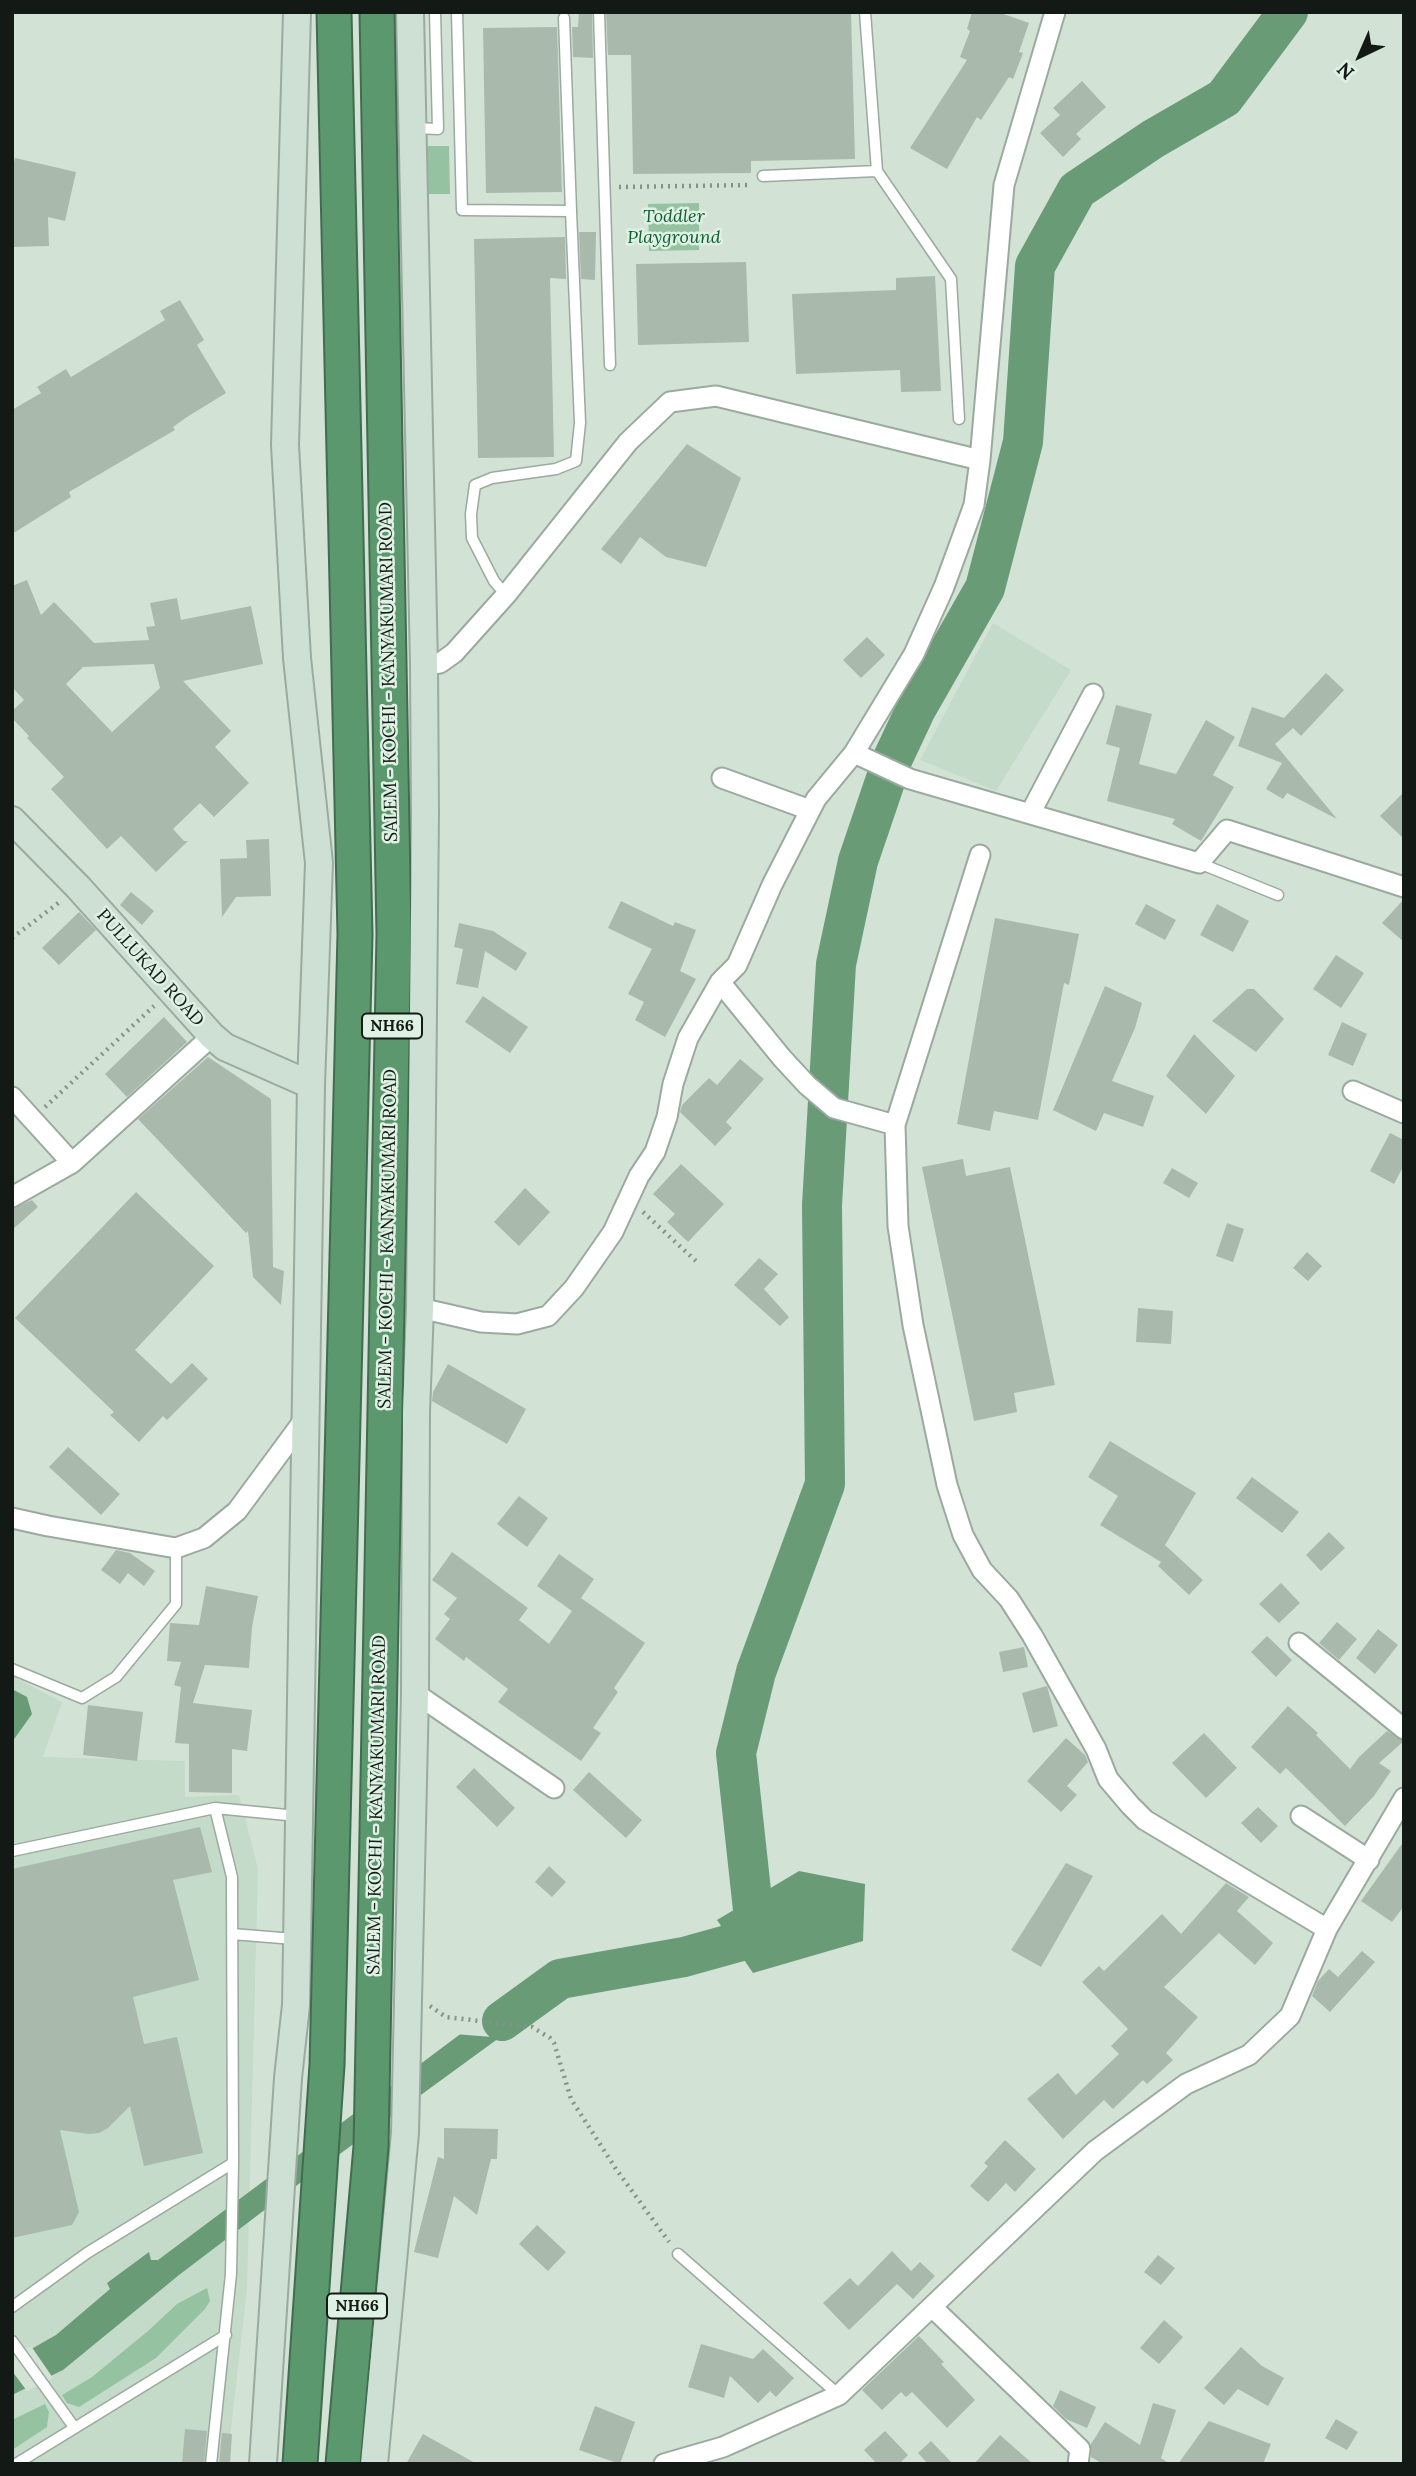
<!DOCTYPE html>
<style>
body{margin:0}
#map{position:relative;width:1416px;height:2476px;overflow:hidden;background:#d2e3d6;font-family:Lora,serif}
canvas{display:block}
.frame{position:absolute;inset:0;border:14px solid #131a15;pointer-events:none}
.north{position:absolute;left:1325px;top:21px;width:70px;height:70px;-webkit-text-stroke:5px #dff1e3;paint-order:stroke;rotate:224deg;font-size:19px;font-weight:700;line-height:28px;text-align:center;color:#131a15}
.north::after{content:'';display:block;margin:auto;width:24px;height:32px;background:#131a15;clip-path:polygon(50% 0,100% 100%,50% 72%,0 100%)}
</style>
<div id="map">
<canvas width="1416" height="2476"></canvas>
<div class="frame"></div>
<div class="north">N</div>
</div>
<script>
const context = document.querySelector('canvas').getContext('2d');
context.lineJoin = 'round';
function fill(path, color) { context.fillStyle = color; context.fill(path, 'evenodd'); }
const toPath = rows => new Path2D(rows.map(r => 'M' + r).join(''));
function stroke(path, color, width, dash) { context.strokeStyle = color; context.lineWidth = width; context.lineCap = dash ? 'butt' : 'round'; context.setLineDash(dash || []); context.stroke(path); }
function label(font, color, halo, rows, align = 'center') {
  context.font = font + ' Lora,serif'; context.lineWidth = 5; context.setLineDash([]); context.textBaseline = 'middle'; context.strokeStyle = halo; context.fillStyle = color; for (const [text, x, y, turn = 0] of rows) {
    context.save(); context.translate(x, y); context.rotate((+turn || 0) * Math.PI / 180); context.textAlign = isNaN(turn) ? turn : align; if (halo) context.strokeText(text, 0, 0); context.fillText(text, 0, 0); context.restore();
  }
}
fill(toPath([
 [993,623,1071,670,996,791,920,760],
 [12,1676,62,1702,43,1757,185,1761,185,1797,239,1795,258,1869,247,2289,227,2464,12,2464]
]), '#c3dbc8');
fill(toPath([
 [426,146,449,146,450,194,426,194],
 [699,203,699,250,649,251,648,204],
 [207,2288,210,2301,205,2309,156,2358,79,2407,67,2403,62,2395,92,2377,148,2331,177,2304],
 [45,2404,49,2412,47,2427,12,2450,12,2420]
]), '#95c3a1');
fill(toPath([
 [12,1689,27,1697,32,1714,12,1742],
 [799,1871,865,1884,863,1941,753,1973,717,1920],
 [530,1982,558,1995,300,2183,179,2275,63,2370,12,2395,12,2360,56,2335,110,2289,107,2283,149,2252,151,2260,158,2260]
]), '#6a9b77');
fill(toPath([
 [489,2008,540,2013,505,2038,454,2034],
 [31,2346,53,2378,27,2391,12,2371,12,2356]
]), '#d2e3d6');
stroke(toPath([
 [502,2021,560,1979,684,1957,756,1937,736,1753,756,1672,825,1484,822,1205,836,964,858,861,893,758,916,709,985,588,1023,442,1035,266,1077,190,1153,139,1224,98,1288,12]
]), '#6a9b77', 40);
fill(toPath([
 [579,12,592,12,593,58,573,57,572,27,578,27],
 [606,12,851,12,855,159,751,161,751,173,633,174,631,55,608,55],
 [972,12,998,12,1029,23,1019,52,1023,53,1013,79,1009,77,981,120,977,117,947,169,910,148,967,60,960,57,970,31,967,29],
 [557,27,562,192,486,193,483,28],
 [1082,81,1106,107,1076,134,1081,139,1063,157,1040,133,1060,115,1053,108],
 [15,158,76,172,65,221,48,217,49,246,12,247,12,172],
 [579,232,596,232,595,280,581,279],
 [565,237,566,279,550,278,554,457,478,458,474,239],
 [746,262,749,342,638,345,636,264],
 [935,276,941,391,901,392,900,370,796,374,792,294,896,290,896,278],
 [180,300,204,340,197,345,226,393,187,417,173,427,175,430,69,492,71,497,12,534,12,410,41,393,37,387,66,369,71,377,165,320,160,311],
 [687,444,741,478,706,567,666,557,640,537,621,564,601,549],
 [27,580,41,615,54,602,94,643,149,640,146,627,155,626,150,603,177,598,181,620,251,606,263,664,183,681,231,731,215,747,249,783,214,817,200,803,173,829,184,841,188,841,156,872,121,836,107,849,51,789,64,777,27,738,29,736,12,718,12,711,24,700,12,687,12,586],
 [154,664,160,688,112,732,66,684,83,667],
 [867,637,885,655,861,678,843,660],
 [1326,673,1344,690,1301,736,1293,728,1275,744,1337,819,1287,793,1283,799,1266,789,1282,763,1238,746,1252,707,1284,718],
 [1116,705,1152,714,1139,764,1176,774,1206,720,1235,737,1213,775,1234,787,1201,841,1172,824,1175,819,1107,801,1120,748,1106,744],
 [1404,792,1404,839,1380,816],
 [269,839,271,896,236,897,222,917,220,859,247,858,246,840],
 [131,892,154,911,142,925,120,905],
 [1404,899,1404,942,1382,923],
 [621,901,673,926,675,922,696,930,680,971,696,979,665,1037,635,1020,644,1002,628,994,652,949,608,928],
 [1146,904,1176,920,1165,940,1135,924],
 [1217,904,1249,921,1233,952,1200,935],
 [79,912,96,930,59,965,42,948],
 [995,918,1079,934,1069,985,1064,983,1038,1120,994,1111,990,1131,957,1124],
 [459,923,493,931,527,953,516,971,485,951,478,988,456,984,463,949,454,947],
 [1336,955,1364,973,1341,1008,1313,989],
 [1105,986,1142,1003,1135,1028,1112,1081,1154,1096,1143,1127,1104,1113,1096,1131,1053,1110],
 [1247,989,1254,989,1284,1019,1256,1052,1212,1021],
 [483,996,528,1027,510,1053,465,1022],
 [164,1017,187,1042,127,1097,105,1074],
 [1342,1022,1367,1034,1353,1066,1328,1055],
 [1194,1034,1235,1076,1206,1114,1166,1076],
 [208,1057,271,1099,273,1267,284,1271,281,1305,253,1277,248,1231,246,1233,138,1119],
 [740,1059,764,1079,726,1122,732,1128,715,1146,680,1112,682,1105,709,1078,717,1085],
 [1390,1133,1404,1140,1404,1165,1394,1184,1370,1171],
 [963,1159,966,1176,1010,1167,1055,1385,1014,1393,1017,1412,974,1421,922,1167],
 [681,1164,724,1204,688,1242,667,1222,675,1214,653,1194],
 [1172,1168,1198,1183,1189,1198,1163,1183],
 [525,1188,550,1212,519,1246,494,1222],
 [136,1192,214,1266,135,1350,171,1384,192,1363,208,1379,167,1420,163,1416,139,1442,110,1415,114,1412,15,1318],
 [32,1200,38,1207,12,1230,12,1209],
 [1227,1223,1244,1229,1233,1262,1216,1256],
 [1307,1252,1322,1266,1308,1281,1293,1268],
 [759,1258,778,1274,764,1289,789,1317,780,1326,734,1285],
 [1138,1308,1173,1311,1171,1344,1136,1342],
 [448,1364,526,1409,507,1444,432,1401,433,1392],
 [1110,1441,1196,1493,1165,1545,1203,1580,1189,1595,1158,1566,1161,1562,1100,1525,1118,1496,1088,1477],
 [68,1447,120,1494,101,1515,49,1467],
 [1252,1477,1299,1512,1282,1533,1236,1498],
 [519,1496,548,1518,527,1547,497,1524],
 [1329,1532,1345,1548,1321,1571,1306,1555],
 [116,1550,130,1553,155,1571,144,1586,128,1573,120,1584,101,1570],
 [452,1552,528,1608,519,1620,549,1644,581,1598,645,1643,614,1688,618,1692,593,1728,601,1733,581,1761,498,1702,508,1689,466,1657,464,1661,435,1639,450,1619,444,1614,457,1598,432,1580],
 [559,1554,594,1579,572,1611,537,1586],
 [1281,1583,1300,1603,1279,1623,1259,1604],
 [206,1586,258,1596,252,1627,249,1668,205,1665,193,1703,252,1710,247,1751,232,1749,232,1793,189,1792,189,1744,175,1743,181,1687,174,1685,181,1662,167,1661,170,1623,199,1625],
 [1337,1622,1357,1639,1339,1660,1319,1643],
 [1378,1629,1398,1645,1375,1674,1356,1658],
 [1267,1636,1292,1660,1276,1677,1251,1652],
 [1024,1647,1028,1667,1003,1672,999,1652],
 [1047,1686,1058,1726,1033,1733,1022,1693],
 [88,1705,143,1712,137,1761,83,1755],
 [1288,1706,1318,1733,1316,1735,1350,1769,1359,1757,1387,1731,1404,1741,1379,1763,1391,1771,1374,1796,1345,1826,1286,1768,1280,1774,1251,1747],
 [1204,1733,1237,1768,1206,1798,1172,1763],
 [1066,1738,1085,1755,1088,1762,1067,1786,1077,1795,1061,1812,1027,1781],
 [474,1768,515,1808,497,1827,456,1787],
 [589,1772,642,1820,626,1838,573,1790],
 [1258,1807,1278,1826,1261,1843,1241,1823],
 [200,1827,212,1872,173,1880,199,1980,133,1997,144,2044,177,2037,203,2153,144,2166,130,2106,108,2128,99,2133,89,2134,60,2130,79,2212,72,2225,12,2238,12,1869],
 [1404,1841,1404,1906,1392,1922,1361,1901],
 [1066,1863,1093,1876,1041,1967,1011,1950],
 [549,1866,566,1882,552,1897,535,1882],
 [1226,1883,1249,1897,1237,1911,1273,1943,1255,1965,1219,1933,1164,1987,1198,2017,1166,2053,1173,2060,1147,2084,1143,2080,1113,2109,1104,2100,1063,2139,1027,2099,1058,2073,1076,2095,1119,2054,1111,2046,1128,2029,1082,1982,1099,1966,1104,1971,1162,1914,1181,1934],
 [1362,1951,1375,1962,1330,2012,1312,1996,1318,1981,1329,1969,1338,1977],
 [444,2128,498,2129,497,2159,491,2159,477,2215,454,2196,438,2258,414,2252,438,2157,444,2159],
 [1005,2140,1036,2169,1015,2192,1006,2183,988,2202,970,2186,988,2166,984,2163],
 [537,2225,566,2252,548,2271,519,2244],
 [892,2251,911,2271,920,2262,935,2276,913,2299,897,2284,849,2330,823,2303,850,2278,858,2286],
 [1158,2255,1175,2268,1161,2285,1144,2272],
 [1164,2320,1183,2337,1159,2364,1140,2348],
 [919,2336,944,2362,941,2364,975,2400,947,2428,912,2392,906,2397,901,2392,882,2410,862,2390],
 [701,2344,753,2359,763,2349,794,2378,776,2397,770,2391,758,2403,730,2376,724,2398,688,2387],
 [1241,2347,1262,2366,1284,2378,1268,2406,1238,2389,1224,2405,1204,2388],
 [1060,2390,1096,2407,1087,2428,1066,2419,1053,2406],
 [1153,2403,1176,2410,1161,2458,1170,2464,1103,2464,1091,2457,1091,2444,1105,2422,1140,2445],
 [595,2406,635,2422,620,2464,579,2450],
 [1336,2419,1358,2432,1347,2450,1325,2438],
 [1209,2421,1271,2444,1263,2464,1178,2464],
 [185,2429,207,2431,204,2464,182,2464],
 [885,2431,908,2455,899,2464,877,2464,864,2450],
 [222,2433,232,2434,230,2464,219,2464],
 [423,2434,477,2464,406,2464],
 [1000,2435,1033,2464,974,2464],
 [931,2441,953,2464,928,2464,918,2453]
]), '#a9baad');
const lane = toPath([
 [457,12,462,210,571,211,564,18],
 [599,12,610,365],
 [865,12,877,171,951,279,959,419],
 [414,128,438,129,435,12],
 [763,176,877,171],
 [506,595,494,581,472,538,471,514,475,485,492,478,556,469,576,461,580,423,571,211],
 [1199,863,1278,895],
 [12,1669,82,1698,116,1677,176,1604,176,1548],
 [12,1851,215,1808,297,1816],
 [232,1934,294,1939],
 [678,2254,839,2395],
 [12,2307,87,2253,233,2163],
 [12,2341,74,2427],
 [16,2464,226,2335],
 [211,2464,231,2274,233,2163,232,1877,215,1808]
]);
const street = toPath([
 [424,665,440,663,454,653,506,595,628,442,670,402,716,396,980,460],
 [854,753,910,779,1199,863,1227,830,1404,887],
 [722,778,810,810],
 [1031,812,1093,694],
 [980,855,895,1125,898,1226,913,1325,947,1485,963,1535,982,1570,1009,1599,1032,1635,1096,1749,1108,1779,1130,1805,1145,1820,1327,1929],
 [720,982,782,1058,807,1085,834,1108,895,1125],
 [1353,1091,1404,1113],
 [12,1097,72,1163],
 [12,1197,72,1163,212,1036],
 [420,1308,481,1322,517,1324,548,1316,574,1288,613,1232,639,1176,655,1152,667,1117,673,1084,688,1038,720,982,737,965,772,885,816,799,854,753,914,654,944,587,974,505,980,460,1004,185,1055,12],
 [12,1518,48,1526,176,1548,204,1538,237,1511,307,1416],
 [1299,1643,1404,1729],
 [415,1693,554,1788],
 [1301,1816,1369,1860],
 [932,2307,1080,2449,1078,2464],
 [664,2464,723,2447,839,2395,1095,2151,1186,2084,1249,2055,1290,2016,1327,1929,1404,1798]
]);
const secondary = toPath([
 [12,820,78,887,212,1036,225,1047,311,1085],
 [263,2464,288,2078,296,2005,311,1085,319,863,297,658,285,445,297,12],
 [374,2464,405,2133,415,1693,416,1412,420,1308,425,813,424,665,410,12]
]);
const highway = toPath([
 [300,2464,327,2065,355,934,334,12],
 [343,2464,371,2147,394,934,377,12]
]);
stroke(lane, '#9aaa9e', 13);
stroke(street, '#9aaa9e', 23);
stroke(secondary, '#9aaa9e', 30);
stroke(highway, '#426c4f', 37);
stroke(toPath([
 [619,187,750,185],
 [12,938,61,901],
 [45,1107,154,1006],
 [643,1212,697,1262],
 [430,2006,446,2017,532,2027,550,2038,554,2043,571,2099,616,2169,669,2242]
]), '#859288', 4.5, [2, 5]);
stroke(lane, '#fff', 10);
stroke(street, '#fff', 19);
stroke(secondary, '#cee0d4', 26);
stroke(highway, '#5b986e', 33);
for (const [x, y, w] of [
 [392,1026,60],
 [357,2306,60]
]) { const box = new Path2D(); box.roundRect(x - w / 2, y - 12.5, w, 25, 5); context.fillStyle = '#dff1e3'; context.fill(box); stroke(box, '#131a15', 2); }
label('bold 16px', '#131a15', null, [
 ["NH66",392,1026],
 ["NH66",357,2306]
]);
label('italic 18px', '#0c5f31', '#dff1e3', [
 ["Toddler",674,217],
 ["Playground",674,238]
]);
label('18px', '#131a15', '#dff1e3', [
 ["SALEM - KOCHI - KANYAKUMARI ROAD",389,672,-91],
 ["PULLUKAD ROAD",150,968,48],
 ["SALEM - KOCHI - KANYAKUMARI ROAD",388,1239,-89],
 ["SALEM - KOCHI - KANYAKUMARI ROAD",377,1805,-89]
]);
</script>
